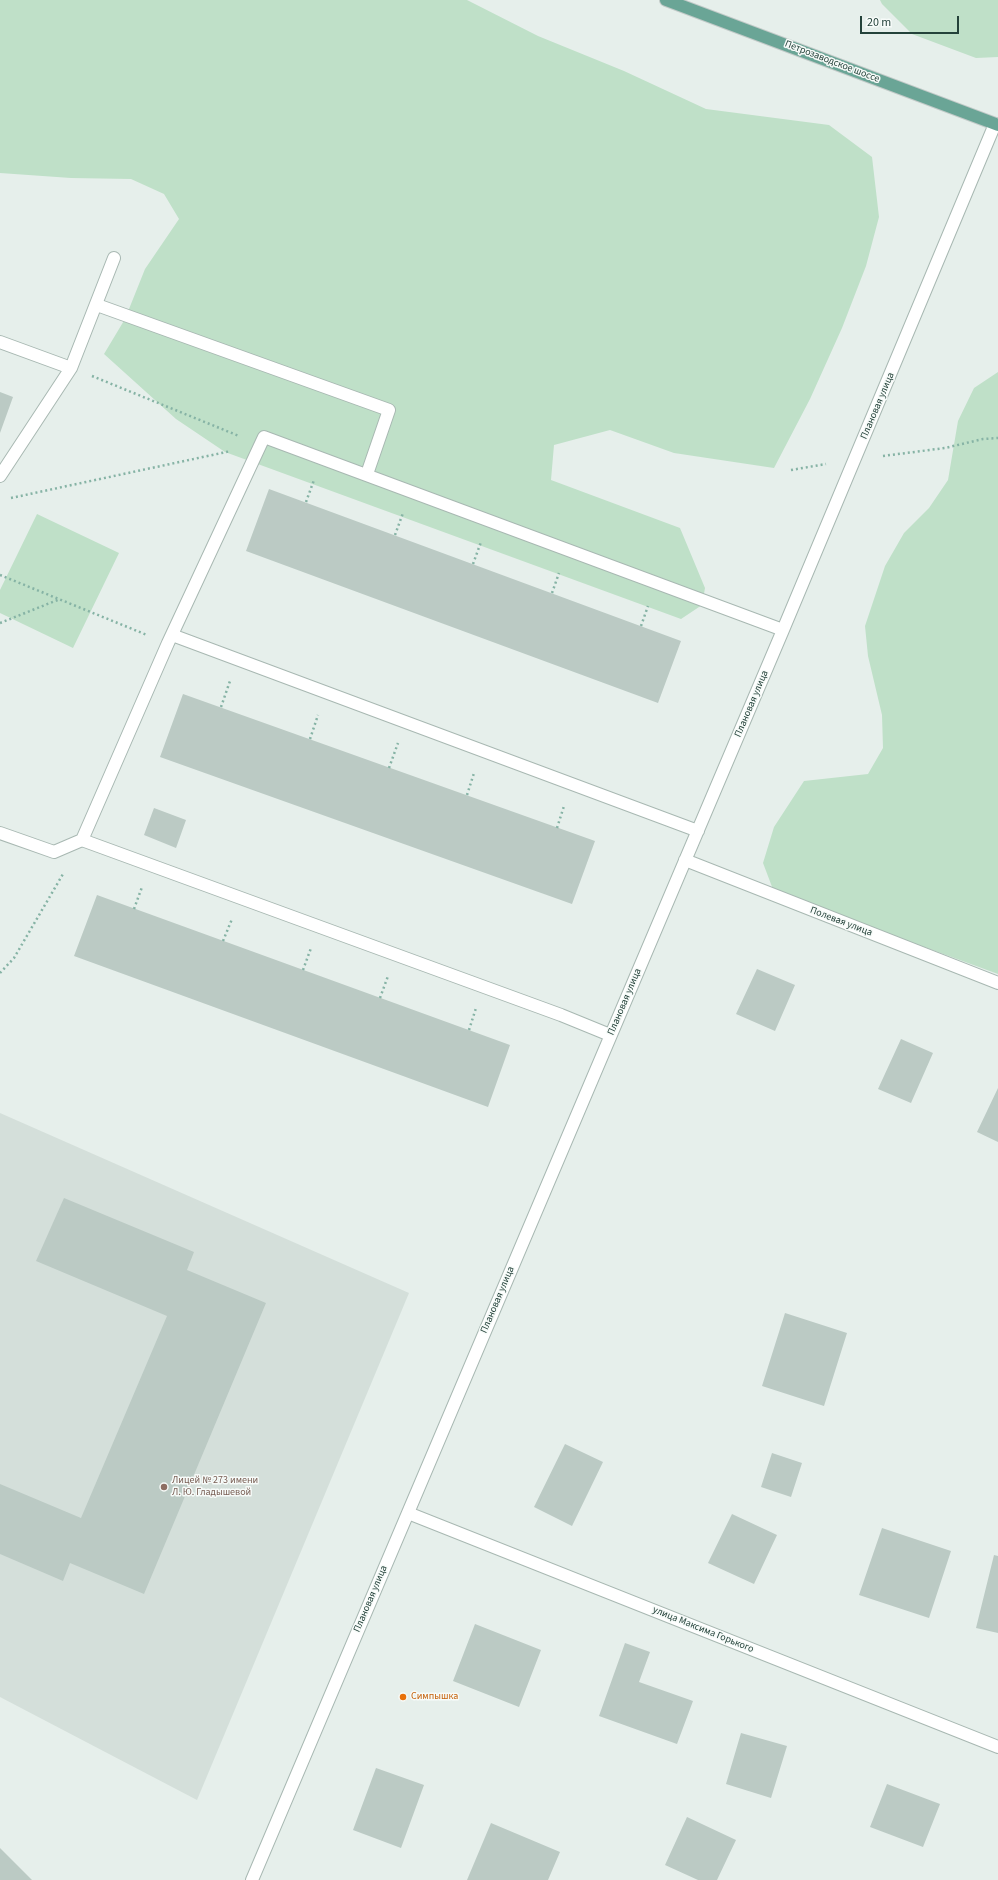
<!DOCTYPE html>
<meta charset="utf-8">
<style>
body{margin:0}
#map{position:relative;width:998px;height:1880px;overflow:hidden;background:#e6efeb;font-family:"Source Sans 3",sans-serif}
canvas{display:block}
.scale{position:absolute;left:860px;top:16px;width:99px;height:18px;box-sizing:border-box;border:2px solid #24423a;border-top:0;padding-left:5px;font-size:12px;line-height:14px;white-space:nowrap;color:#24423a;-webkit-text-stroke:3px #f7fbf9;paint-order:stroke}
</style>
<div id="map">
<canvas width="998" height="1880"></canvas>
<div class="scale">20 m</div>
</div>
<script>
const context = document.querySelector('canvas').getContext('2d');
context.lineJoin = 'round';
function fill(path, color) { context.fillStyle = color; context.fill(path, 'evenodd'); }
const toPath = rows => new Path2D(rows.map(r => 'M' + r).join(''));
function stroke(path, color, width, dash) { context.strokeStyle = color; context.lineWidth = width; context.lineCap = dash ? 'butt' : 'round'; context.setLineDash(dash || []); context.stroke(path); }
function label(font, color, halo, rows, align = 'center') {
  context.font = font + ' "Source Sans 3",sans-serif'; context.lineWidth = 3; context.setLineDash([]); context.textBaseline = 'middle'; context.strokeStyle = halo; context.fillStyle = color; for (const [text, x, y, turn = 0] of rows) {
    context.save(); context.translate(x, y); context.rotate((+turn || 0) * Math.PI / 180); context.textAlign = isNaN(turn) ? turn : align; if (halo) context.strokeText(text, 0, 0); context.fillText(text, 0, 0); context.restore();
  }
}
fill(toPath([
 [0,1113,409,1293,197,1800,0,1697]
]), '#d4dfda');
fill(toPath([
 [0,0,467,0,538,36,624,71,706,109,829,125,872,157,879,217,866,266,842,328,810,399,774,468,674,453,610,430,554,445,551,480,680,528,705,588,702,605,681,619,225,452,176,419,104,354,125,319,145,269,179,219,164,194,131,179,71,178,0,173],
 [880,0,998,0,998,57,976,58,912,34,882,4],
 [998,372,998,974,774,892,763,863,774,827,804,781,868,774,883,748,882,715,868,656,865,626,885,566,904,533,929,508,948,480,958,421,974,388],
 [37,514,119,553,73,648,0,613,0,590]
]), '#bfe0c8');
fill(toPath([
 [0,392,13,397,0,433],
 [269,489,681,641,658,703,246,551],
 [183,694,595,841,572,904,160,757],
 [154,808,186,820,176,848,144,835],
 [97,895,510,1045,488,1107,74,956],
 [757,969,795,985,775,1031,736,1014],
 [901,1039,933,1053,911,1103,878,1089],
 [998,1088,998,1142,977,1132],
 [64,1198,194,1252,187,1270,266,1303,144,1594,70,1563,63,1581,0,1554,0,1484,81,1518,167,1316,36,1261],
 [785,1313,847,1333,824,1406,762,1386],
 [565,1444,603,1462,572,1526,534,1507],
 [772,1453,802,1463,791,1497,761,1487],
 [732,1514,777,1535,754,1584,708,1563],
 [882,1528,951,1551,929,1618,859,1595],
 [994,1555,998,1556,998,1633,976,1628],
 [475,1624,541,1650,519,1707,453,1681],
 [625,1643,650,1652,639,1682,693,1701,677,1744,599,1716],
 [741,1733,787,1746,771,1798,726,1784],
 [376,1768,424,1785,401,1848,353,1830],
 [887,1784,940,1804,923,1847,870,1827],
 [687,1817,736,1840,717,1880,698,1880,665,1865],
 [491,1823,560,1852,548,1880,467,1880],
 [0,1848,32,1880,0,1880]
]), '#bbcac4');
const minor = toPath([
 [97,305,389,410,367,474],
 [0,342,71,368],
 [0,476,71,368,114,258],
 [172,635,698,831],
 [0,833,54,852,82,840,561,1015,610,1035],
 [82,840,168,643,264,437,783,630],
 [685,860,998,983],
 [408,1513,998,1747],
 [252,1880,783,630,995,124]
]);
const major = toPath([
 [666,0,998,125]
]);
stroke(minor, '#a8b8b2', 14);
stroke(major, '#c2cac8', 14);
stroke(toPath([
 [92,376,239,436],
 [883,456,945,448,983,439,998,438],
 [791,470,826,464],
 [11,498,231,451],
 [306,502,314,480],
 [395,535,403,513],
 [473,564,481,542],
 [0,575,147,635],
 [552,593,559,573],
 [0,623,60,599],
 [641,626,648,606],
 [221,707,230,681],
 [310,739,318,715],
 [389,768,398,743],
 [467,795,474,773],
 [557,828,564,806],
 [134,909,142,887],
 [223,941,232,919],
 [303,970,311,948],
 [0,973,14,958,63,874],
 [380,998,388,976],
 [469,1030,476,1008]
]), '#86b3a5', 2.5, [2, 3]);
stroke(minor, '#fff', 12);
stroke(major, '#6aa596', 12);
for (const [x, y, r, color] of [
 [164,1487,4,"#8d6e63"],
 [403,1697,4,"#e8710a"]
]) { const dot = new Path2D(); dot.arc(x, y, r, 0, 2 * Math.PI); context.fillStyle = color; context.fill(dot); stroke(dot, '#f7fbf9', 1.5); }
label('10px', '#24423a', '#f7fbf9', [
 ["Петрозаводское шоссе",832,62,21],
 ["Плановая улица",878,406,-67],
 ["Плановая улица",752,704,-67],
 ["Полевая улица",841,922,21],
 ["Плановая улица",625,1002,-67],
 ["Плановая улица",498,1300,-67],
 ["Плановая улица",371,1599,-67],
 ["улица Максима Горького",703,1630,22]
]);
label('10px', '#785e54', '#f7fbf9', [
 ["Лицей № 273 имени",172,1481],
 ["Л. Ю. Гладышевой",172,1493]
], 'left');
label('10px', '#c56008', '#f7fbf9', [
 ["Симпышка",411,1697]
], 'left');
</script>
